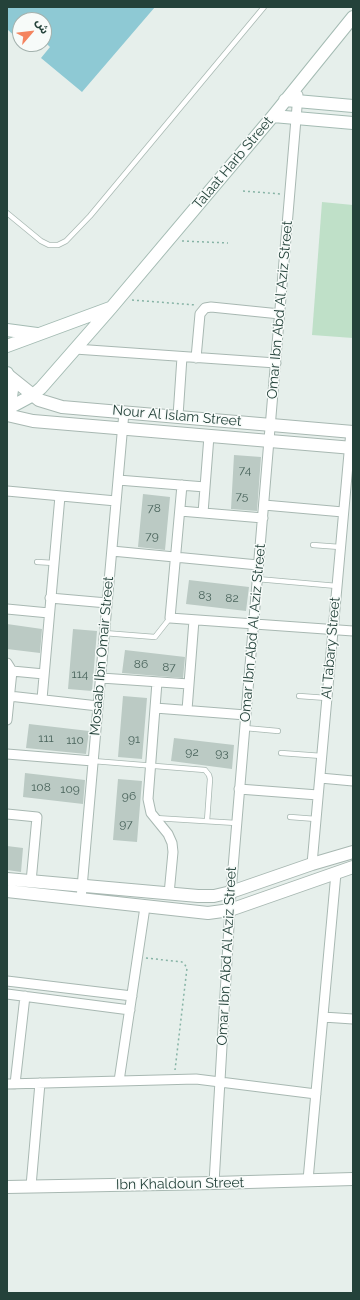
<!DOCTYPE html>
<meta charset="utf-8">
<style>
body{margin:0}
#map{position:relative;width:360px;height:1300px;overflow:hidden;background:#e6efeb;font-family:Raleway,"Noto Sans Arabic",sans-serif}
canvas{display:block}
.frame{position:absolute;inset:0;border:8px solid #24423a;pointer-events:none}
.north{position:absolute;left:12px;top:12px;width:40px;height:40px;box-sizing:border-box;background:#f7fbf9;border:1px solid #a3b1ad;border-radius:50%;rotate:62deg;font-size:11px;font-weight:700;line-height:16px;text-align:center;color:#24423a}
.north::after{content:'';display:block;margin:auto;width:14px;height:18px;background:#f4845f;clip-path:polygon(50% 0,100% 100%,50% 72%,0 100%)}
</style>
<div id="map">
<canvas width="360" height="1300"></canvas>
<div class="frame"></div>
<div class="north">ش</div>
</div>
<script>
const context = document.querySelector('canvas').getContext('2d');
context.lineJoin = 'round';
function fill(path, color) { context.fillStyle = color; context.fill(path, 'evenodd'); }
const toPath = rows => new Path2D(rows.map(r => 'M' + r).join(''));
function stroke(path, color, width, dash) { context.strokeStyle = color; context.lineWidth = width; context.lineCap = dash ? 'butt' : 'round'; context.setLineDash(dash || []); context.stroke(path); }
function label(font, color, halo, rows, align = 'center') {
  context.font = font + ' Raleway,sans-serif'; context.lineWidth = 3; context.setLineDash([]); context.textBaseline = 'middle'; context.strokeStyle = halo; context.fillStyle = color; for (const [text, x, y, turn = 0] of rows) {
    context.save(); context.translate(x, y); context.rotate((+turn || 0) * Math.PI / 180); context.textAlign = isNaN(turn) ? turn : align; if (halo) context.strokeText(text, 0, 0); context.fillText(text, 0, 0); context.restore();
  }
}
fill(toPath([
 [322,202,353,205,353,338,312,335]
]), '#bfe0c8');
fill(toPath([
 [7,7,155,7,82,92,41,58,50,47,47,44,33,52,23,44,44,44,44,20,20,20,20,41,7,29]
]), '#8ec9d4');
fill(toPath([
 [234,455,261,457,257,511,231,509],
 [143,494,170,497,165,550,138,547],
 [189,580,249,587,246,611,186,604],
 [7,624,42,629,40,653,7,649],
 [73,629,97,631,92,691,68,689],
 [125,650,185,657,183,678,122,673],
 [123,696,147,698,142,759,118,757],
 [29,724,89,731,86,754,26,748],
 [174,738,234,745,232,769,171,761],
 [25,773,85,780,83,804,23,797],
 [118,779,142,781,137,842,113,840],
 [7,846,23,848,21,872,7,870]
]), '#bbcac4');
const service = toPath([
 [7,213,41,241,49,245,58,245,66,241,90,216,264,7],
 [313,545,340,547],
 [37,562,54,563],
 [257,579,337,586],
 [104,633,155,637,170,618],
 [299,696,327,698],
 [245,728,278,731],
 [281,753,322,756],
 [93,761,205,770,209,775,210,779,207,821],
 [290,817,316,819],
 [155,818,236,823]
]);
const minor = toPath([
 [75,349,276,363],
 [196,358,200,314,205,308,211,307,280,314],
 [178,416,182,357],
 [118,480,205,487],
 [182,485,170,618,353,631],
 [7,491,116,501],
 [264,505,343,512],
 [180,511,263,518],
 [203,513,209,436],
 [112,551,258,565],
 [50,598,107,603],
 [7,609,49,613],
 [7,663,12,671,44,674],
 [101,678,189,684],
 [157,682,148,799,151,813,168,834,172,843,173,852,169,894],
 [9,696,98,706],
 [42,699,60,496],
 [155,708,246,715],
 [187,710,194,620],
 [7,720,12,671],
 [7,754,93,761],
 [320,778,353,781],
 [239,789,318,795],
 [7,814,37,817,31,882],
 [312,864,351,431],
 [81,899,124,412],
 [7,981,132,996],
 [7,994,130,1010],
 [323,1017,353,1019],
 [119,1081,145,907],
 [7,1084,196,1079,316,1094],
 [15,1084,25,996],
 [308,1180,336,873],
 [214,1183,231,892,298,95],
 [31,1186,40,1083]
]);
const tertiary = toPath([
 [9,376,39,400,62,407,353,432],
 [7,415,33,421,353,448],
 [7,879,198,896,214,896,231,892,312,864,353,852],
 [7,891,208,913,230,910,353,867],
 [7,1187,214,1183,353,1179]
]);
const secondary = toPath([
 [285,100,353,106],
 [273,116,353,123],
 [7,330,37,334],
 [7,346,110,308],
 [7,373,11,383,12,390,11,397,7,406],
 [7,409,33,395,41,388,111,308,273,116,353,17]
]);
stroke(service, '#a8b8b2', 6);
stroke(minor, '#a8b8b2', 11);
stroke(tertiary, '#a8b8b2', 14);
stroke(secondary, '#a4bbb3', 14);
stroke(toPath([
 [243,191,281,194],
 [182,241,228,243],
 [132,300,196,305],
 [146,958,182,962,185,965,187,968,175,1070]
]), '#86b3a5', 1.5, [2, 3]);
stroke(service, '#fff', 4.5);
stroke(minor, '#fff', 9);
stroke(tertiary, '#fff', 12);
stroke(secondary, '#fff', 12);
label('12px', '#4a645c', null, [
 ["74",245,470],
 ["75",242,496],
 ["78",154,508],
 ["79",152,536],
 ["83",205,595],
 ["82",232,598],
 ["86",141,664],
 ["87",169,667],
 ["114",80,674],
 ["111",46,738],
 ["91",134,739],
 ["110",75,740],
 ["92",192,752],
 ["93",222,753],
 ["108",41,787],
 ["109",70,789],
 ["96",129,796],
 ["97",126,824]
]);
label('14px', '#24423a', '#f7fbf9', [
 ["Talaat Harb Street",233,163,-50],
 ["Omar Ibn Abd Al Aziz Street",280,310,-85],
 ["Nour Al Islam Street",177,416,5],
 ["Omar Ibn Abd Al Aziz Street",253,633,-85],
 ["Al Tabary Street",331,648,-85],
 ["Mosaab Ibn Omair Street",102,656,-85],
 ["Omar Ibn Abd Al Aziz Street",227,956,-87],
 ["Ibn Khaldoun Street",180,1184,-1]
]);
</script>
